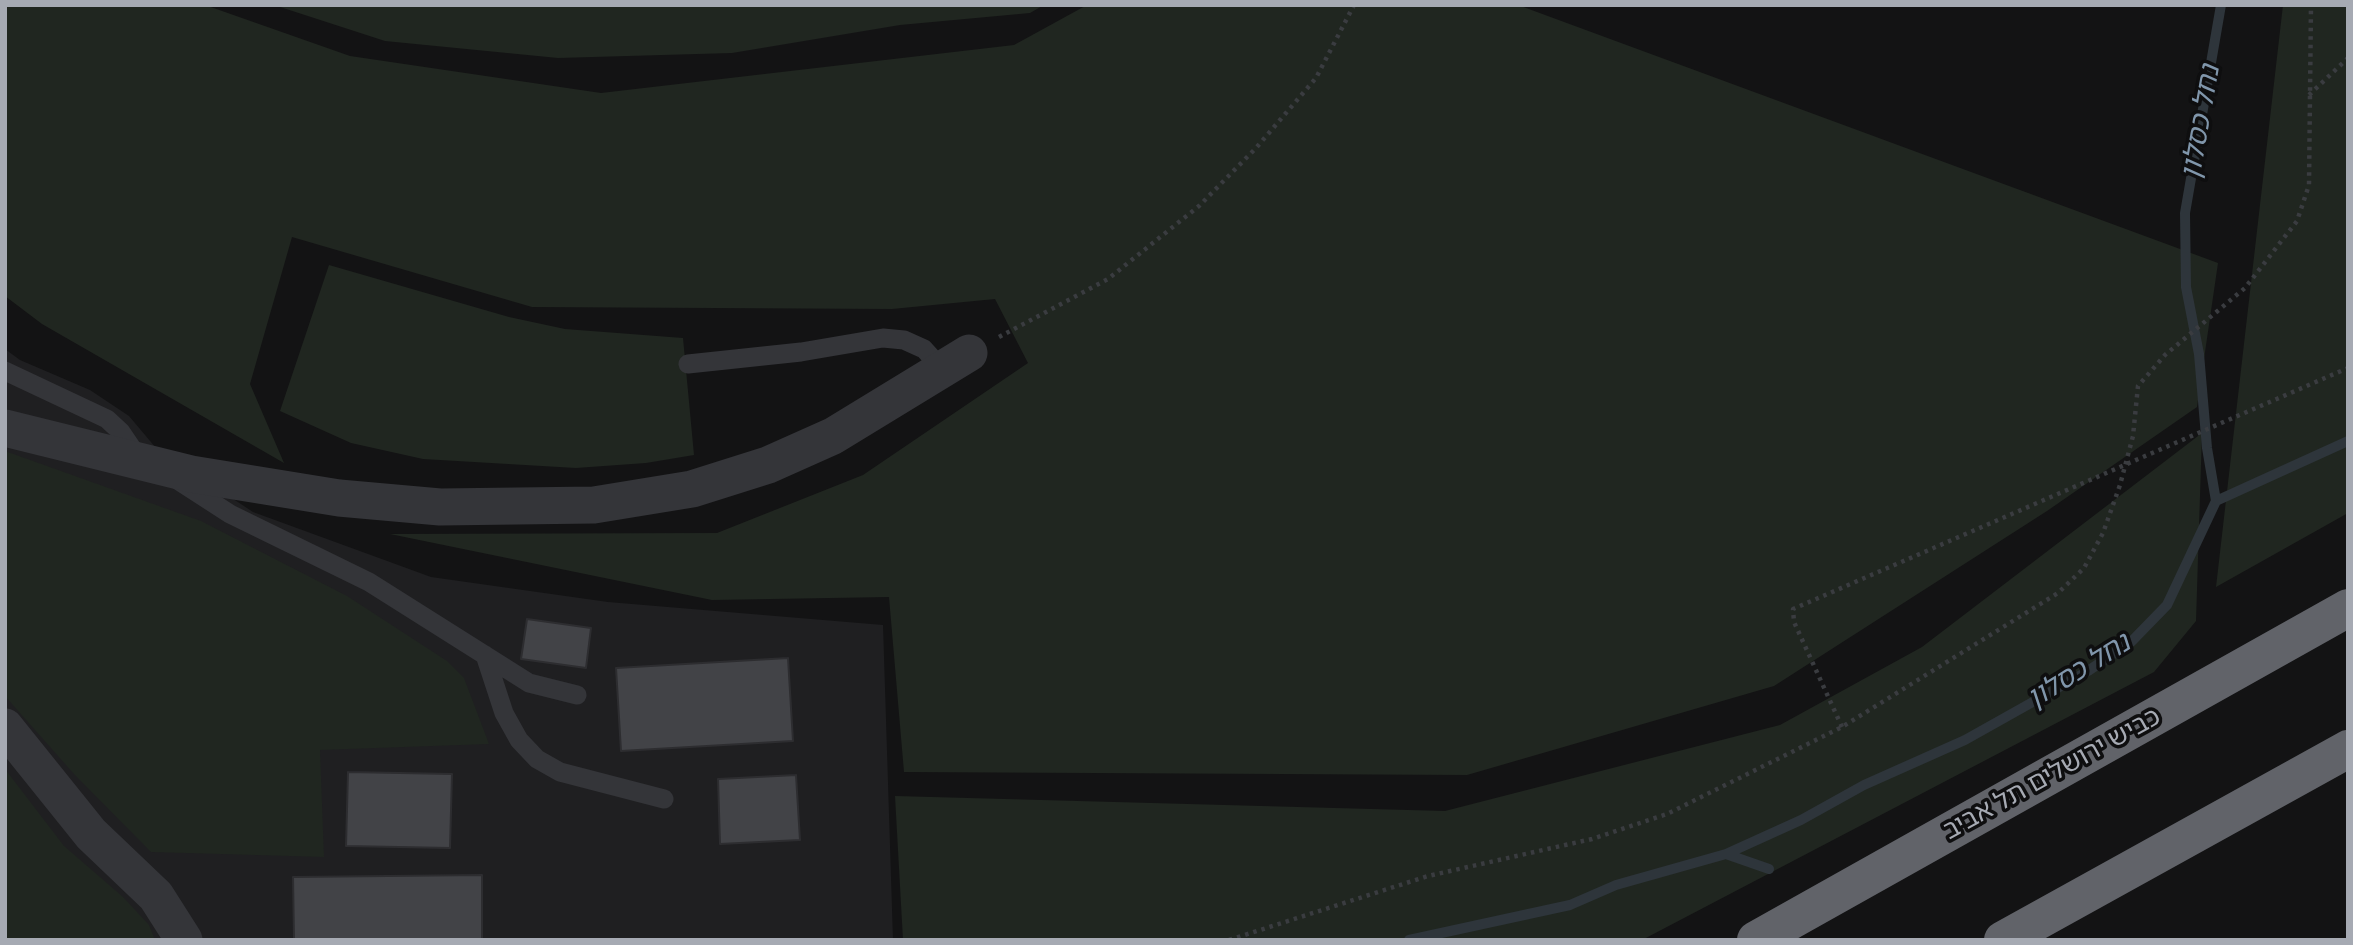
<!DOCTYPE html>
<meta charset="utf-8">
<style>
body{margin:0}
#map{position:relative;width:2353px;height:945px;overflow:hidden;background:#131314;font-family:Figtree,sans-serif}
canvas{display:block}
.frame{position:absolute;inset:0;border:7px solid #a6aab3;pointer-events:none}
</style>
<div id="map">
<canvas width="2353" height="945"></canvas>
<div class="frame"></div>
</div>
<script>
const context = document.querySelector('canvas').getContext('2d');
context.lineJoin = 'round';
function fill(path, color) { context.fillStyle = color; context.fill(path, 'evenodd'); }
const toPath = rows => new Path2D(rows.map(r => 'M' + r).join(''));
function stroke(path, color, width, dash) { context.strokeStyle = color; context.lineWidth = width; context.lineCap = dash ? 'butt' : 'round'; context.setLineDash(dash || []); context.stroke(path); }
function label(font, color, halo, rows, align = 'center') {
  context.font = font + ' Figtree,"Noto Sans Hebrew",sans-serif'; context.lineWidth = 7; context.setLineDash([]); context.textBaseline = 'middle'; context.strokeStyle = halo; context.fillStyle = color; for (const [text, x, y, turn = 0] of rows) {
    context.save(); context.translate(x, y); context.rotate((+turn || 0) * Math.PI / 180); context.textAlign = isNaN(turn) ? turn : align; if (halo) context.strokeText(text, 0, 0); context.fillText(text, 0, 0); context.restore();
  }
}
fill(toPath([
 [5,349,20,360,90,390,129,416,156,448,253,512,431,577,608,602,883,625,893,940,5,940]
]), '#1f1f21');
fill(toPath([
 [5,5,205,5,350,56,601,93,1014,45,1087,5,1518,5,2218,263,2197,407,2047,511,1774,686,1467,775,904,772,889,597,712,600,390,534,717,533,863,475,1028,363,995,299,892,309,532,307,292,237,250,384,284,463,42,324,5,296],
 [274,5,1044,5,1030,13,900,25,732,53,558,58,385,41],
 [2283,5,2348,5,2348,513,2216,587],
 [329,265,509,317,565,329,683,338,694,455,646,463,576,468,423,459,351,443,280,411],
 [2202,433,2196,621,2154,672,1642,940,903,940,895,796,1445,811,1780,725,1922,647],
 [5,451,201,521,347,596,447,661,464,678,489,744,320,750,324,857,151,852,74,774,5,696],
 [5,769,64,846,123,897,149,925,155,940,5,940]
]), '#202620');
stroke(toPath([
 [2216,501,2348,441],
 [1726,854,1769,869],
 [1409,940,1570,905,1616,885,1726,854,1801,820,1864,785,1965,740,2088,671,2132,641,2167,605,2216,501,2207,448,2199,354,2186,287,2185,213,2221,5]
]), '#2e353b', 10);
const building = toPath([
 [527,619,591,628,586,668,521,659,527,619],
 [788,658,793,741,621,751,616,668,788,658],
 [348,772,452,774,450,848,346,846,348,772],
 [796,775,800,840,720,844,718,779,796,775],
 [482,875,482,940,294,940,293,877,482,875]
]);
fill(building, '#424347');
stroke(building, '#2d2d30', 2);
stroke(toPath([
 [2309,95,2348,58],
 [999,337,1108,279,1199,206,1256,148,1316,78,1354,5],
 [1842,727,1794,622,1793,609,2348,368],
 [1229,940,1428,876,1592,839,1667,814,1842,727,2058,593,2084,568,2103,533,2120,485,2133,436,2138,386,2165,355,2245,288,2297,221,2309,185,2311,5]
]), '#3a3c40', 4.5, [3.5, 5]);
stroke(toPath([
 [688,364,801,352,883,338,904,340,924,349,942,369],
 [5,371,107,419,121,432,140,460],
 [179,481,230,514,369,582,529,683,577,695],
 [485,655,504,713,519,740,537,759,560,772,664,799]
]), '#343539', 19);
stroke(toPath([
 [5,428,191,474,339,498,440,507,594,505,692,489,768,465,833,436,969,353],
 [5,727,91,834,156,896,184,940]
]), '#343539', 37);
stroke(toPath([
 [1756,940,2348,608],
 [2003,940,2348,749]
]), '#616369', 38);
label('26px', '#a6aab3', '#0e0e0f', [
 ["כביש ירושלים תל אביב",2052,774,-29]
]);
label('italic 28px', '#8096ab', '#0e0e0f', [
 ["נחל כסלון",2201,122,-80],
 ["נחל כסלון",2079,671,-32]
]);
</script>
